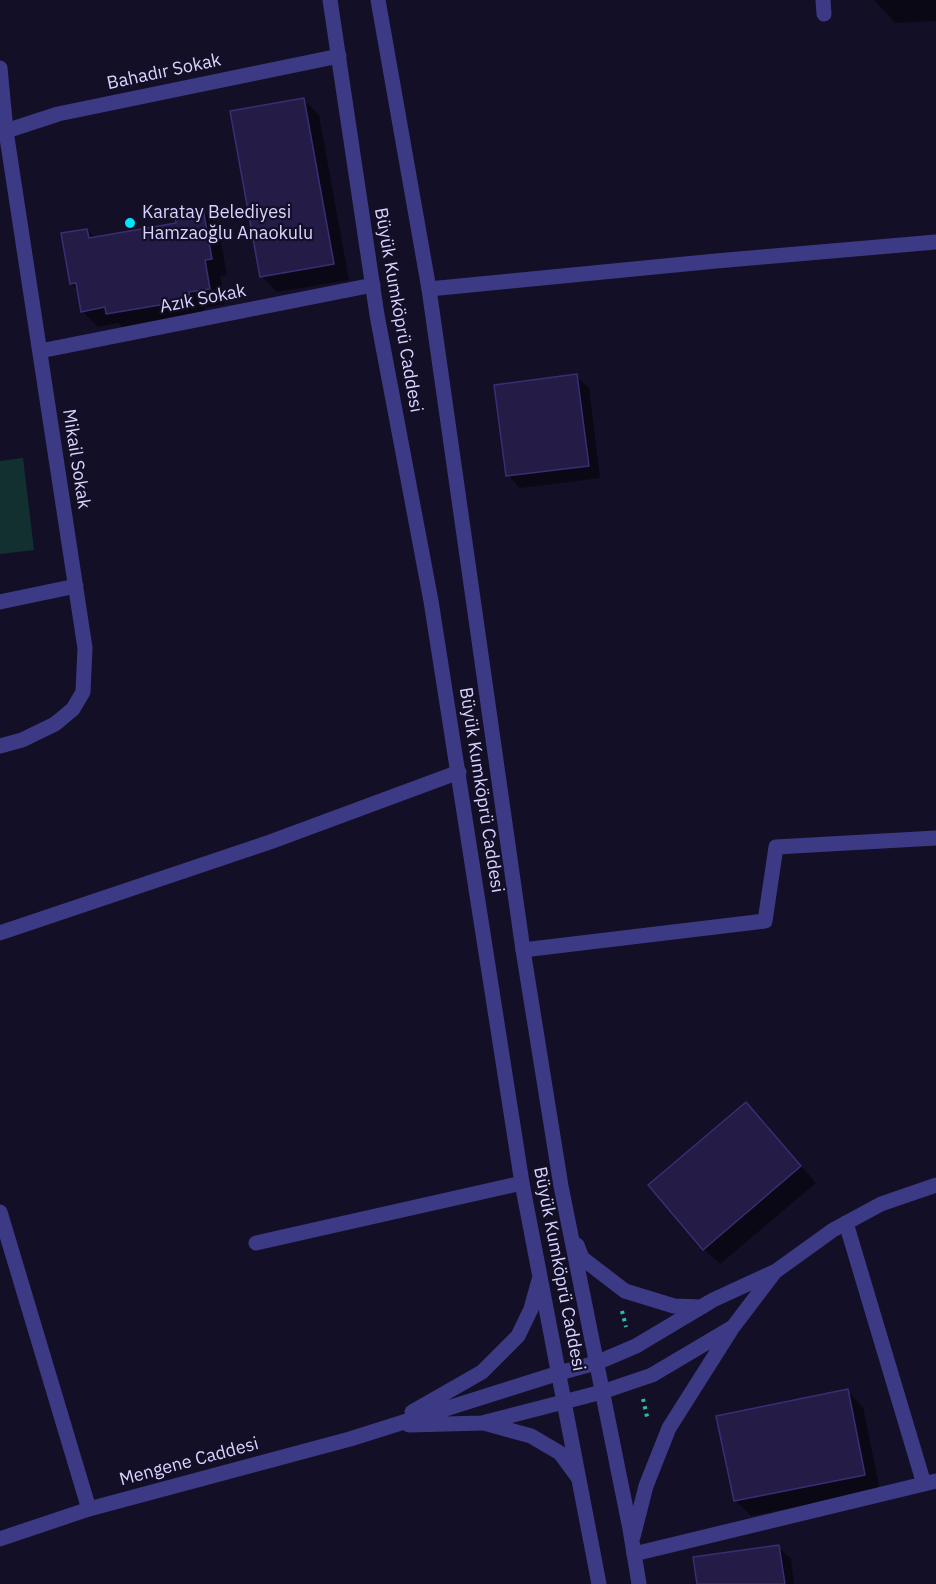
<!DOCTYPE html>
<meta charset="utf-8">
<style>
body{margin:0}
canvas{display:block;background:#130f26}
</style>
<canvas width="936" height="1584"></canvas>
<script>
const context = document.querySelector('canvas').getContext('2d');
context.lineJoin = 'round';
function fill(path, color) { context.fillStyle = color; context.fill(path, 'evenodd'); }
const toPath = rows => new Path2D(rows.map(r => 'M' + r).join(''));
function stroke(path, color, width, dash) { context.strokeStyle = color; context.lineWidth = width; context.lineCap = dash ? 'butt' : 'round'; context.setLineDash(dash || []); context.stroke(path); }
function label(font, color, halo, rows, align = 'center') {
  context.font = font + ' "IBM Plex Sans",sans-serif'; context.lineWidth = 4.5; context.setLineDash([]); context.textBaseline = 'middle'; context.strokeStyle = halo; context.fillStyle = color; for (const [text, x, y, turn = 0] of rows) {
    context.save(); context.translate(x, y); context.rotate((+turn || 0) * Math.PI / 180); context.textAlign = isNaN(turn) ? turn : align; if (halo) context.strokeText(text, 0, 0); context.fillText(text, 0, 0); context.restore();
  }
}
fill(toPath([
 [23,458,34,550,0,554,0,461]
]), '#12302f');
fill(toPath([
 [874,0,936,0,936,21,895,23],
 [303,99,319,115,349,280,277,292,261,276],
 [202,210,218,226,227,275,220,276,225,304,204,308,205,315,124,329,118,323,98,327,82,311,79,291,71,284,87,230,95,238,178,224],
 [576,376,589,388,600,478,520,488,508,475],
 [746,1104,762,1120,816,1183,720,1264,704,1249],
 [847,1391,863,1407,880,1490,751,1516,735,1500],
 [778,1547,791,1559,794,1584,699,1584]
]), '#0007');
const building = toPath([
 [304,98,334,264,260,277,230,111,304,98],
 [203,208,212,259,205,260,210,289,189,292,190,300,106,314,105,307,81,312,76,283,70,284,61,233,87,229,89,238,176,223,175,213,203,208],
 [577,374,589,466,506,476,494,385,577,374],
 [746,1102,801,1166,703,1250,648,1185,746,1102],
 [848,1389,865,1475,734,1501,716,1416,848,1389],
 [779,1545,785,1584,697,1584,693,1557,779,1545]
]);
fill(building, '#241b47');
stroke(building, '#3b2d73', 1.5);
stroke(toPath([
 [622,1311,626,1327],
 [643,1399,648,1421]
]), '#2fb8b0', 4, [3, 4.5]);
stroke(toPath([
 [823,0,824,14],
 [0,68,6,131,85,648,83,692,73,709,55,724,22,740,0,746],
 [0,133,58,114,339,56],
 [429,289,716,261,936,242],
 [40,351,373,285],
 [0,602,76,586],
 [0,933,270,842,459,772],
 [523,950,765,921,776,847,936,838],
 [0,1212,89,1509],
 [846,1223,924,1484],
 [256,1243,522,1183],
 [634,1554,936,1481]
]), '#3d3a85', 15);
stroke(toPath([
 [330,0,377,315,431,601,522,1183,599,1584],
 [378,0,429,289,523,950,561,1186,630,1529,639,1584],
 [577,1245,582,1258,625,1291,674,1306,702,1307],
 [412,1412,482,1372,518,1336,531,1309,539,1280],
 [484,1423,531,1436,560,1453,577,1476],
 [409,1425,482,1423,602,1392,652,1375,733,1327,774,1273],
 [633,1537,646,1486,669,1428,731,1330],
 [0,1539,89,1509,350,1439,559,1373,596,1363,636,1346,713,1300,776,1271,833,1230,881,1204,936,1185]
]), '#3d3a85', 15);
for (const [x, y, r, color] of [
 [130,223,6,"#00e5ff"]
]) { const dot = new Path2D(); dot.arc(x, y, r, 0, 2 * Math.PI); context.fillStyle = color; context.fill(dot); stroke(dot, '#130f26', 2); }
label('18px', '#d9d4ff', '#130f26', [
 ["Bahadır Sokak",164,72,-12],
 ["Azık Sokak",203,299,-11],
 ["Büyük Kumköprü Caddesi",398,310,80],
 ["Mikail Sokak",76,459,81],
 ["Büyük Kumköprü Caddesi",481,790,81],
 ["Büyük Kumköprü Caddesi",559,1269,79],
 ["Mengene Caddesi",189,1462,-15]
]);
label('18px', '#d9d4ff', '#130f26', [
 ["Karatay Belediyesi",142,213],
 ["Hamzaoğlu Anaokulu",142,234]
], 'left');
</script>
